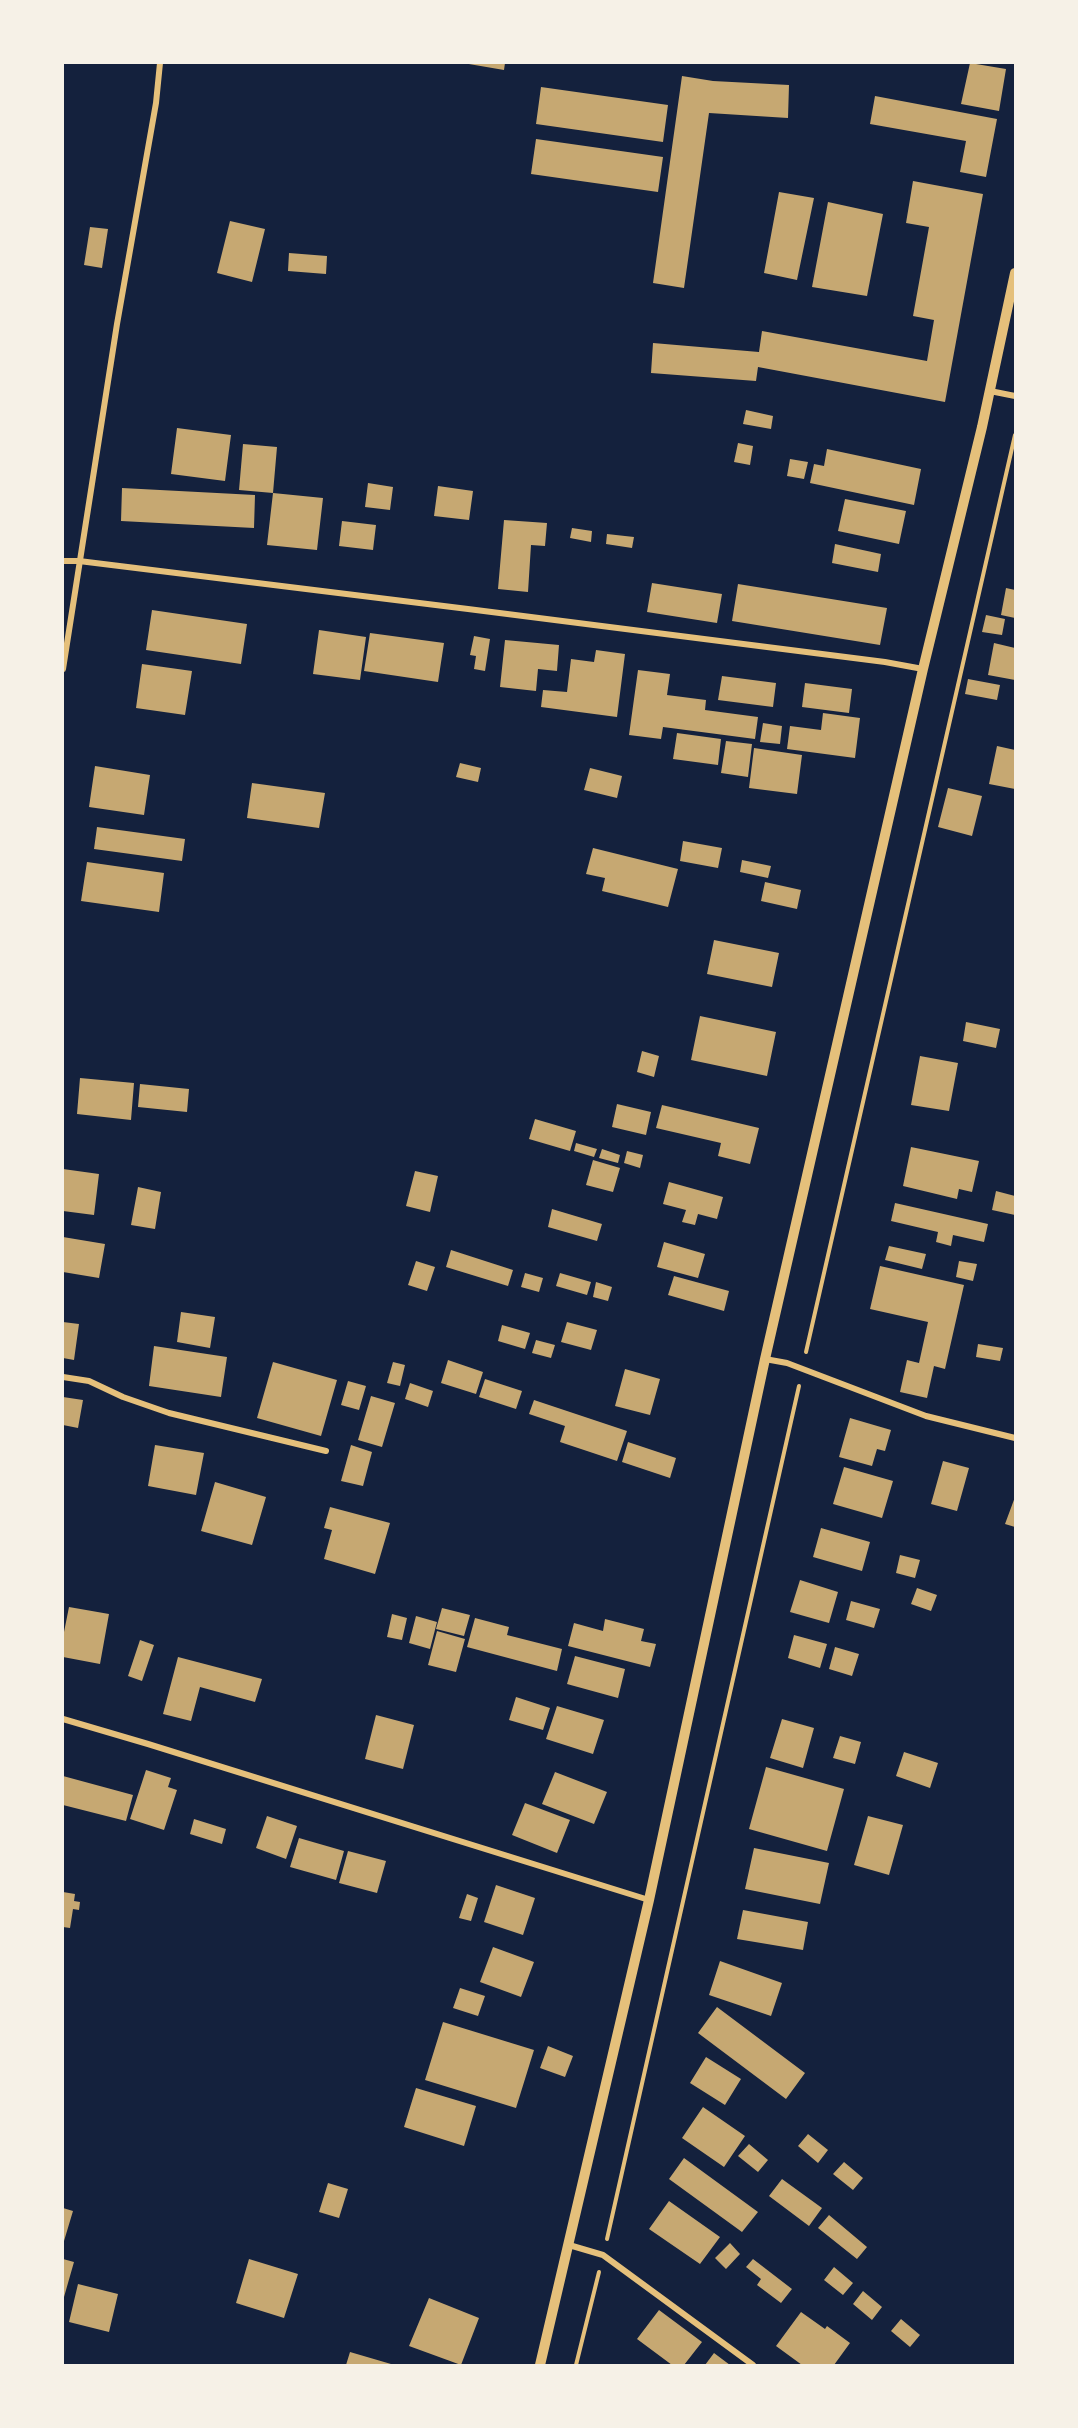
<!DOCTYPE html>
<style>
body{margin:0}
#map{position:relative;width:1078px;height:2428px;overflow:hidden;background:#14213d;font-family:Commissioner,sans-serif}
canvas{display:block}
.frame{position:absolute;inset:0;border:64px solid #f6f1e7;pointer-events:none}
</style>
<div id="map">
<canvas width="1078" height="2428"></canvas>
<div class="frame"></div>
</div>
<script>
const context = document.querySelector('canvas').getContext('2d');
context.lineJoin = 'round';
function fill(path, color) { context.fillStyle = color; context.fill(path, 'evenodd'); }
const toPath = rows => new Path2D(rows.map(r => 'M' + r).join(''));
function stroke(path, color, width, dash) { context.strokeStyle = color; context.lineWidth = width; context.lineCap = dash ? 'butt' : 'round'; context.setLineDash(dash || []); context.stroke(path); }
fill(toPath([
 [463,63,505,63,504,70],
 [970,63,1006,69,999,111,961,104],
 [682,76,713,81,789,85,788,118,709,113,684,288,653,283],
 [541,87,668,105,663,142,536,124],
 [875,96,997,119,986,177,960,172,966,141,870,124],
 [536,139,663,157,658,192,531,174],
 [913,181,983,194,945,402,758,367,756,381,651,373,653,343,759,352,762,331,927,361,934,320,913,316,929,227,906,223],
 [779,192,814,198,797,280,764,273],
 [828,202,883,214,867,296,812,287],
 [230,221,265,229,252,282,217,273],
 [90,227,108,229,102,268,84,265],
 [289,253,327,256,326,274,288,271],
 [746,410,773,416,771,429,743,424],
 [177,428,231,435,225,481,171,474],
 [738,443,753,446,750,465,734,462],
 [243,444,277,447,273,493,239,490],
 [827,449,921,469,914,505,810,483,814,464,824,466],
 [790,459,808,462,804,479,787,476],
 [368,483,393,487,390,510,365,507],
 [438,486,473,491,469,520,434,516],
 [122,488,255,495,254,528,121,521],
 [273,493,323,498,317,550,267,545],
 [845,499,906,511,899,544,838,531],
 [504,520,547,523,545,546,531,545,528,592,498,589],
 [342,521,376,525,373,550,339,546],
 [572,528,592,531,591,542,570,538],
 [607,534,634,537,632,548,606,544],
 [835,544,881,554,878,572,832,563],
 [652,583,722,594,717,623,647,612],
 [738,584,887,608,880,645,732,621],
 [1006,588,1015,590,1015,618,1001,615],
 [152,610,247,624,241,664,146,650],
 [986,615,1005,619,1002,635,982,632],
 [319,630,366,637,360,680,313,674],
 [370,633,444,643,438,682,364,671],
 [474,636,490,639,485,671,474,669,476,656,470,655],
 [505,640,559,645,557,671,538,669,536,691,500,687],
 [994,643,1015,648,1015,680,988,675],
 [596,650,625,654,617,717,541,707,543,690,567,692,571,659,594,662],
 [142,664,192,671,185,715,136,708],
 [638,670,670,674,667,695,706,700,705,710,758,717,755,739,663,727,661,739,629,735],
 [722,676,776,683,773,707,718,700],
 [968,679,1000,685,997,700,965,694],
 [805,683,852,689,849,713,802,707],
 [823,713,860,718,855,758,787,749,790,726,821,730],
 [763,723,782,726,780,744,760,742],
 [677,733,721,739,718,765,673,759],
 [726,741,752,744,748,777,721,773],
 [997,746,1015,750,1015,789,989,784],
 [754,748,802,755,797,794,749,788],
 [460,763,481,768,478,782,456,777],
 [95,766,150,775,144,815,89,807],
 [590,768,622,776,617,798,584,790],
 [252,783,325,793,319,828,247,818],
 [948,788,982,796,972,836,938,827],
 [97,827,185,839,182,861,94,849],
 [683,841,722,848,718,868,680,861],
 [593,848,678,869,668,907,602,891,605,878,586,874],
 [742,860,771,866,768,878,740,872],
 [87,862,164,873,159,912,81,901],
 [765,882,801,890,797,909,761,901],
 [714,940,779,953,772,987,707,974],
 [700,1016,776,1032,767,1076,691,1060],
 [966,1022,1000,1029,996,1048,963,1041],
 [642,1051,659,1056,654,1077,637,1072],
 [920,1056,958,1063,949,1111,911,1105],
 [80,1078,134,1083,131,1120,77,1114],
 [140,1084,189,1089,187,1112,138,1107],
 [617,1104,651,1112,646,1135,612,1127],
 [662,1105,759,1128,750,1164,718,1156,721,1143,656,1128],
 [535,1119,576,1131,570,1151,529,1139],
 [576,1143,597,1149,594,1157,574,1151],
 [911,1147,979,1161,972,1192,959,1189,957,1199,903,1186],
 [602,1149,620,1155,618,1163,599,1158],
 [627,1151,643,1155,640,1168,624,1163],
 [593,1160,620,1168,613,1192,586,1185],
 [63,1169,99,1174,94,1215,63,1211],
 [415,1171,438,1176,430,1212,406,1206],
 [669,1182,723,1197,717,1219,698,1214,695,1225,682,1222,686,1210,663,1204],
 [138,1187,161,1192,155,1229,131,1225],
 [996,1191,1015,1196,1015,1215,992,1210],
 [895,1203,988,1224,984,1242,953,1235,951,1246,936,1242,938,1232,891,1221],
 [552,1209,602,1224,597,1241,548,1227],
 [63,1237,105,1244,99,1278,63,1272],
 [664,1242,705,1254,698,1278,657,1267],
 [889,1246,926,1254,922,1269,885,1260],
 [451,1250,513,1270,508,1286,446,1267],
 [416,1261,435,1267,427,1291,408,1285],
 [959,1261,977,1264,973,1281,956,1277],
 [880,1266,964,1285,945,1369,934,1366,927,1398,900,1392,907,1360,919,1363,928,1322,870,1309],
 [525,1273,543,1278,539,1292,521,1287],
 [560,1273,591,1282,587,1295,556,1286],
 [674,1276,729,1291,724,1311,668,1295],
 [596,1282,612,1287,608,1301,593,1297],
 [181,1312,215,1317,210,1348,177,1342],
 [63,1322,79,1324,74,1360,63,1358],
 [567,1322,597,1330,591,1350,561,1342],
 [502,1325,530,1333,525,1349,498,1341],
 [536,1340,555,1345,551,1358,532,1353],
 [978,1344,1003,1348,1000,1361,976,1357],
 [154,1346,227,1357,221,1397,149,1386],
 [448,1360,483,1372,476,1394,441,1383],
 [273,1362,337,1380,321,1436,257,1418],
 [393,1362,405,1365,400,1386,387,1383],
 [625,1369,660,1379,650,1415,615,1406],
 [485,1379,522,1391,516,1409,479,1397],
 [348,1381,366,1386,359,1410,341,1405],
 [410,1383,433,1391,428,1407,405,1399],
 [371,1396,395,1403,382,1447,358,1440],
 [63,1397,83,1400,78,1428,63,1425],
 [534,1400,627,1431,617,1461,560,1442,565,1426,529,1414],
 [850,1418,891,1430,885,1451,877,1449,872,1466,839,1457],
 [628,1442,676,1458,670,1478,622,1462],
 [155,1445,204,1453,196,1495,148,1486],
 [351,1445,372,1452,363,1486,341,1481],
 [943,1461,969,1468,957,1511,931,1504],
 [844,1467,893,1481,882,1518,833,1504],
 [215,1482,266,1497,252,1545,201,1531],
 [1015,1497,1015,1527,1005,1524],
 [330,1507,390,1523,375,1574,324,1559,332,1530,324,1528],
 [821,1528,870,1542,862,1571,813,1557],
 [900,1555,920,1560,915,1578,896,1573],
 [800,1580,838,1592,829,1623,790,1612],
 [917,1588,937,1595,931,1611,911,1604],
 [851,1601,880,1609,874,1628,846,1620],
 [69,1607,109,1614,100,1664,63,1657,63,1637],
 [442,1608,470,1615,464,1636,436,1629],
 [392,1614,407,1618,402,1640,387,1637],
 [416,1616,437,1622,430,1649,409,1643],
 [475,1618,509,1627,507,1635,562,1649,557,1671,467,1647],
 [605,1619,644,1629,641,1641,656,1644,650,1667,568,1646,574,1623,603,1631],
 [437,1631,465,1639,456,1672,428,1665],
 [794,1635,827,1644,820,1668,788,1658],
 [140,1640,154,1645,142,1681,128,1676],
 [835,1647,859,1654,852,1676,829,1669],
 [575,1656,625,1669,618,1698,567,1684],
 [178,1657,262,1679,255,1702,200,1687,191,1721,163,1714],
 [516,1697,550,1708,543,1730,509,1720],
 [557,1706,604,1720,593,1754,546,1739],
 [376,1715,414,1725,403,1769,365,1759],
 [782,1719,814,1728,803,1768,770,1758],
 [840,1736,861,1742,855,1764,833,1758],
 [904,1752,938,1763,930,1788,896,1776],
 [766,1767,844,1789,827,1851,749,1829],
 [146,1770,171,1778,168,1787,177,1790,164,1830,130,1819],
 [555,1772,607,1792,594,1824,542,1804],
 [63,1776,133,1795,126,1821,63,1805],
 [525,1803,570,1820,557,1853,512,1835],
 [267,1816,297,1826,286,1859,256,1848],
 [868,1816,903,1825,889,1875,854,1865],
 [194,1819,226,1829,222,1844,190,1834],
 [299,1838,344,1851,336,1880,290,1867],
 [754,1848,829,1863,820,1904,745,1889],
 [348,1851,386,1861,377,1893,339,1883],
 [496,1885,535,1898,523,1935,484,1922],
 [63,1892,75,1894,74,1901,80,1902,79,1910,73,1909,70,1928,63,1927],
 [467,1894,478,1898,471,1921,459,1918],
 [743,1910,808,1922,803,1950,737,1939],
 [493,1947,534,1962,521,1997,480,1982],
 [720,1961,782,1983,771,2016,709,1995],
 [460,1988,485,1996,478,2016,453,2008],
 [717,2007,805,2073,786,2099,698,2033],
 [443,2022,534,2050,516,2108,425,2080],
 [548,2046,573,2056,565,2077,540,2068],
 [706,2057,741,2079,725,2105,690,2083],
 [416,2088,476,2106,464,2146,404,2127],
 [703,2107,745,2136,724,2167,682,2138],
 [808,2134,828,2150,818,2163,798,2146],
 [749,2144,768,2160,758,2172,738,2156],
 [684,2158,758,2212,742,2232,669,2179],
 [844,2162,863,2178,853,2190,833,2174],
 [782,2179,822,2208,809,2226,769,2196],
 [328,2183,348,2189,339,2218,319,2212],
 [669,2201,720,2237,700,2264,649,2229],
 [63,2208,73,2211,64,2241,63,2241],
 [829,2215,867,2247,857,2259,818,2228],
 [730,2243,740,2254,726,2269,715,2258],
 [63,2259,74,2262,64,2297,63,2297],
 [249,2259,298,2274,284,2318,236,2303],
 [753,2259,792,2289,781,2303,757,2285,761,2279,746,2267],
 [834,2267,853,2283,843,2295,824,2280],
 [78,2284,118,2294,109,2332,69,2322],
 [863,2291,882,2307,872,2320,853,2304],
 [429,2298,479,2318,461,2365,409,2346],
 [659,2310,702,2342,684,2365,672,2365,637,2339],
 [801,2312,825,2329,827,2326,850,2343,834,2365,802,2365,776,2346],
 [901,2319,920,2335,910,2347,891,2331],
 [350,2352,391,2364,391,2365,346,2365],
 [714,2353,730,2365,705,2365]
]), '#c6a872');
stroke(toPath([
 [806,1352,1015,435],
 [607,2239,799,1386],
 [576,2365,599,2272]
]), '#e5c07b', 4);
stroke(toPath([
 [990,391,1015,396],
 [63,561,79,561,468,609,885,662,923,669],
 [63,669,117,324,156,103,160,63],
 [765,1359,787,1363,926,1416,1015,1438],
 [63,1377,89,1381,123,1397,169,1413,326,1451],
 [63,1719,148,1744,649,1900],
 [569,2245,603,2255,753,2365]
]), '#e5c07b', 6);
stroke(toPath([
 [540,2365,649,1900,765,1359,923,669,982,427,1015,273]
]), '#e5c07b', 10);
</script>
